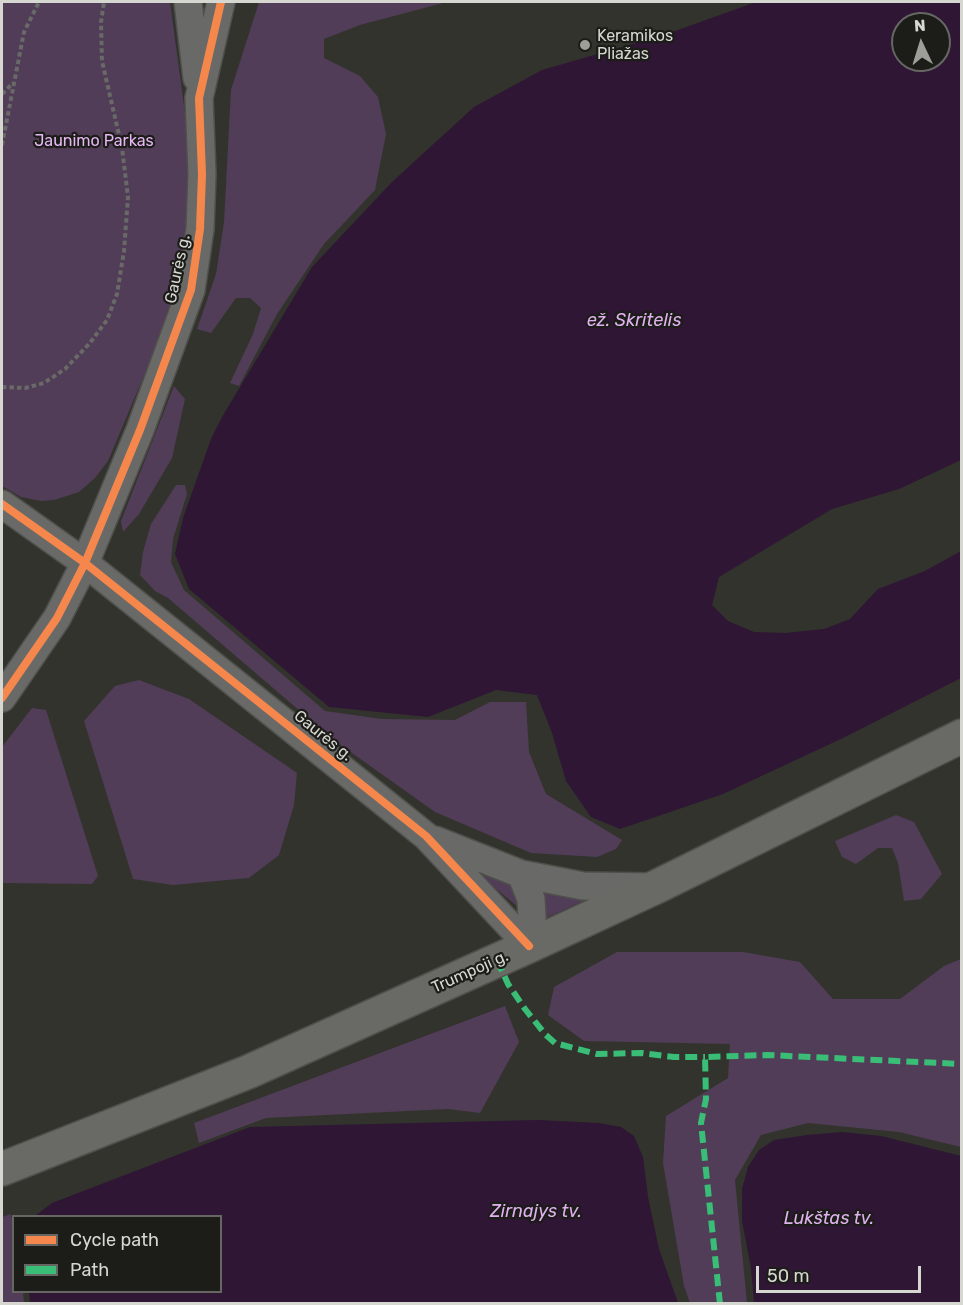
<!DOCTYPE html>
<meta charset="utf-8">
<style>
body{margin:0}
#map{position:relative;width:963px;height:1305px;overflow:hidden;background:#32332d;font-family:Rubik,sans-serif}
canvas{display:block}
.frame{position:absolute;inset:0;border:3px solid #d6d7d1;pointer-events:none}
.legend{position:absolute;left:12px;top:1215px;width:210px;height:78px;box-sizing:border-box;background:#1c1c18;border:2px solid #666762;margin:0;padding:8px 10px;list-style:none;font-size:18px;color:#d6d7d1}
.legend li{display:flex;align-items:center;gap:12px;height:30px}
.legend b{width:30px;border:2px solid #666762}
.north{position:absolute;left:891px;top:12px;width:60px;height:60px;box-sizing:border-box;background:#1c1c18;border:2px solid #666762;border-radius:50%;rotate:356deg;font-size:16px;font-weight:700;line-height:24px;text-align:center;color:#d6d7d1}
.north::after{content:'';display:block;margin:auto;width:21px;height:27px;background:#9d9e98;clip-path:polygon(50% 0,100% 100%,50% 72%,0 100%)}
.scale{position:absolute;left:756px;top:1266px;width:165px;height:27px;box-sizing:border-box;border:3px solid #d6d7d1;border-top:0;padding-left:8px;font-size:18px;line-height:21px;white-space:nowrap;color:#d6d7d1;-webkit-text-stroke:4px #1c1c18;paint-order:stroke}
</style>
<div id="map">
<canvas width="963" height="1305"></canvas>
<div class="frame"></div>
<ul class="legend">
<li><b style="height:8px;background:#f5874c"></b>Cycle path</li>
<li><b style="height:8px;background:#3abd76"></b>Path</li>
</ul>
<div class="north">N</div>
<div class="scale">50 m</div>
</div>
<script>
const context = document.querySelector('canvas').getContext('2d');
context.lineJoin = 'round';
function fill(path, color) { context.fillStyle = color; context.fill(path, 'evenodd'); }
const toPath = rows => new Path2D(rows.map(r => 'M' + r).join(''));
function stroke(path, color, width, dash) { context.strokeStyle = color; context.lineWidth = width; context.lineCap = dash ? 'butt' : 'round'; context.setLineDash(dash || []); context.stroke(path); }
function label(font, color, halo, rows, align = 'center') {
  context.font = font + ' Rubik,sans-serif'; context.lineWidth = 4.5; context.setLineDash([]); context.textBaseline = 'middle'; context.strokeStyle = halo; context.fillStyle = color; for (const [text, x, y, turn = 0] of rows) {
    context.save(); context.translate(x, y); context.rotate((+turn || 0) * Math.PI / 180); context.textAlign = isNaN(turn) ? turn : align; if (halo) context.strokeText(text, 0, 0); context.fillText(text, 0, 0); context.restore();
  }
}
fill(toPath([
 [2,2,170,2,189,143,188,219,178,282,164,328,108,461,95,478,79,492,54,500,41,501,21,497,2,486],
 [259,2,447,2,360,25,324,39,324,58,360,76,378,97,386,134,375,190,324,244,277,314,239,386,230,383,253,334,261,308,250,298,236,298,211,333,197,329,216,274,224,222,231,90],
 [174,386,185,399,172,458,139,514,123,532,121,521],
 [176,485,185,485,187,494,173,539,171,562,184,590,325,711,382,719,455,720,490,702,526,702,529,752,546,794,622,840,616,849,597,857,531,853,435,812,335,741,168,598,155,591,140,575,143,552,151,524],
 [139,680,189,699,297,773,294,805,279,855,249,878,173,885,133,879,84,721,115,686],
 [32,708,46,710,98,876,92,884,2,883,2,747],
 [896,815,914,822,942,874,921,899,904,901,898,863,892,848,878,848,856,864,842,857,835,841],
 [450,851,514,883,523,911],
 [541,892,590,898,543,919],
 [617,952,743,952,800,962,833,999,900,999,944,966,961,959,961,1147,899,1132,808,1123,761,1135,735,1180,747,1303,690,1303,684,1286,663,1163,666,1116,728,1078,730,1044,584,1041,548,1015,554,987],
 [505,1006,519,1042,480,1113,448,1109,266,1118,199,1143,194,1123],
 [11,1214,14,1231,14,1292,23,1292,24,1303,2,1303,2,1217]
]), '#513d57');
fill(toPath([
 [756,2,961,2,961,460,899,489,832,509,719,577,712,605,728,621,754,632,785,633,824,629,850,619,878,589,925,571,961,551,961,678,845,737,723,794,620,829,591,817,566,781,552,733,537,695,496,690,428,717,329,707,189,589,175,554,183,518,211,439,222,417,312,267,392,182,474,107,542,70,667,34],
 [903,24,939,24,939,60,903,60],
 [539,1120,599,1123,621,1127,634,1136,643,1157,648,1197,659,1249,678,1303,30,1303,29,1292,220,1292,220,1216,35,1216,52,1203,250,1127],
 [842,1132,881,1136,961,1156,961,1303,754,1303,751,1268,742,1221,742,1189,748,1167,759,1150,774,1140,807,1135]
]), '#2e1634');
const minor = toPath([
 [188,2,197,78],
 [2,504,85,563,426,836,529,946],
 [2,698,57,618,85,563,140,430,191,290,200,229,202,174,199,98,221,2],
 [435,840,521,874,583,886,653,887],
 [521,874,531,899,532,917,529,946]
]);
const primary = toPath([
 [2,1169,248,1072,529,946,656,887,962,736]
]);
stroke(minor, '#4f504b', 30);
stroke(primary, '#4f504b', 36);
stroke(toPath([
 [2,94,13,83],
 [2,145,24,32,39,2],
 [2,387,25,388,44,383,65,369,90,343,107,320,117,294,124,251,128,197,122,148,102,61,101,22,104,2]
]), '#696967', 4, [4.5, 3]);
stroke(minor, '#696968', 27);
stroke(primary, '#696a66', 33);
stroke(toPath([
 [497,960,508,984,525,1009,545,1034,555,1043,597,1054,642,1053,674,1057,705,1057],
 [720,1304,701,1123,706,1099,705,1057,767,1055,962,1064]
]), '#3abd76', 6, [12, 6]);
stroke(toPath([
 [2,504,85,563,426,836,529,946],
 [2,698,57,618,85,563,140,430,191,290,200,229,202,174,199,98,221,2]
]), '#f5874c', 8);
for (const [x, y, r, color] of [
 [585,45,6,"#9d9e98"]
]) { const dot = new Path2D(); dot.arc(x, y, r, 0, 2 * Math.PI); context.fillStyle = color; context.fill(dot); stroke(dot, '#1c1c18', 2); }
label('16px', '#d6d7d1', '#1c1c18', [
 ["Keramikos",597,36],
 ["Pliažas",597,54]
], 'left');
label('16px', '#e6b6f5', '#1c1c18', [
 ["Jaunimo Parkas",94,141]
]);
label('16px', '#d6d7d1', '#1c1c18', [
 ["Gaurės g.",178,269,-78],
 ["Gaurės g.",323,736,39],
 ["Trumpoji g.",470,972,-24]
]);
label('italic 18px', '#e0b0ef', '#1c1c18', [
 ["ež. Skritelis",634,321],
 ["Zirnajys tv.",536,1212],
 ["Lukštas tv.",829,1219]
]);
</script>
